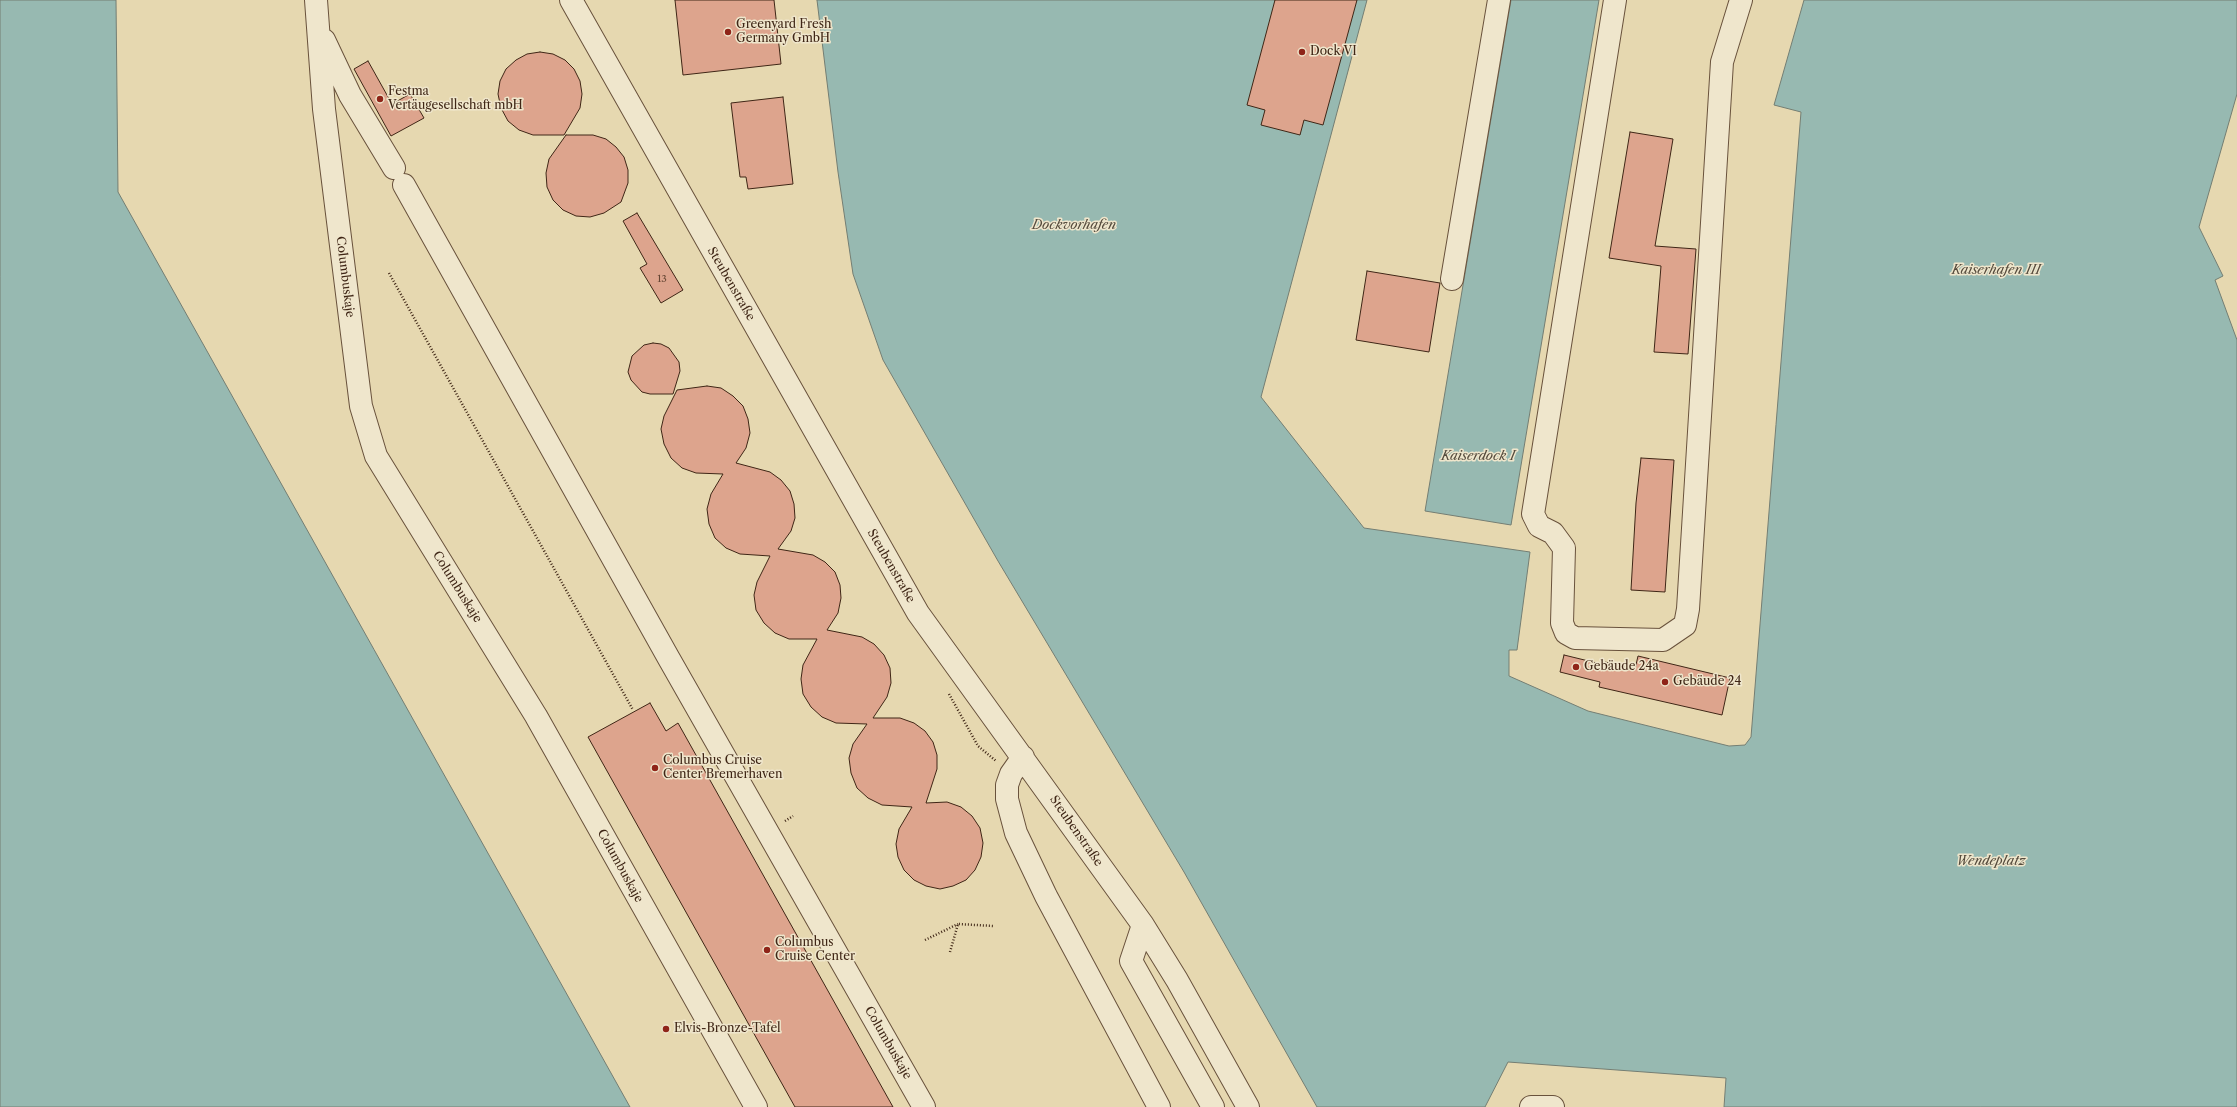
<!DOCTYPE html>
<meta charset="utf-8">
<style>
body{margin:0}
canvas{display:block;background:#e6d8b0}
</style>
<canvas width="2237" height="1107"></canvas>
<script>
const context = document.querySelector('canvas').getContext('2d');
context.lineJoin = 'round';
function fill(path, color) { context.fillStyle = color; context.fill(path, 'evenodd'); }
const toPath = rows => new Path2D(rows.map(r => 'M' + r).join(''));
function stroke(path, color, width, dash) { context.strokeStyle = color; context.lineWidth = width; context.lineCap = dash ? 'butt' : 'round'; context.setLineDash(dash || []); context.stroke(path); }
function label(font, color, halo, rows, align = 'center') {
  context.font = font + ' "Libre Caslon Text",serif'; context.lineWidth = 3; context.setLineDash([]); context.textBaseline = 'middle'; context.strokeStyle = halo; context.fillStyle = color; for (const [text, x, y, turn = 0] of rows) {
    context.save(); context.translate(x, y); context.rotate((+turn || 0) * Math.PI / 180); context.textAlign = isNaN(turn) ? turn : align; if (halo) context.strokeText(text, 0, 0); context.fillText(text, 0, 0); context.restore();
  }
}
const water = toPath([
 [0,0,116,0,118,192,630,1107,0,1107,0,0],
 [817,0,1367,0,1261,397,1364,528,1530,552,1517,650,1509,650,1509,676,1588,711,1729,746,1745,745,1751,737,1801,112,1774,105,1804,0,2237,0,2237,94,2199,227,2223,276,2215,280,2237,340,2237,1107,1724,1107,1726,1078,1508,1062,1485,1107,1317,1107,1184,872,998,561,883,360,853,274,838,172,817,0],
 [1511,0,1599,0,1511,525,1425,511,1511,0]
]);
fill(water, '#97b9b1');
stroke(water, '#747e73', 1);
const building = toPath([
 [675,0,774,0,781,64,683,75,675,0],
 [1275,0,1357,0,1323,125,1304,120,1300,135,1261,125,1265,110,1247,105,1275,0],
 [540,52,553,54,565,60,574,69,580,81,582,94,580,108,564,135,533,135,519,130,508,121,501,108,498,94,500,81,506,69,516,60,527,54,540,52],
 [368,61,392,104,410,94,424,118,391,136,354,69,368,61],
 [783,97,793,184,748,189,746,177,740,177,731,103,783,97],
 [1630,132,1673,139,1655,246,1696,249,1688,354,1654,352,1661,266,1609,258,1630,132],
 [566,135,593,135,606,139,616,147,624,157,628,170,628,183,621,202,604,213,590,217,576,216,563,210,553,200,547,187,546,173,549,159,566,135],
 [637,213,683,290,661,303,640,268,647,264,623,221,637,213],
 [1367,271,1440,283,1429,352,1356,340,1367,271],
 [653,343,661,344,669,348,679,362,680,371,673,394,650,394,642,392,631,380,628,372,632,356,644,345,653,343],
 [707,386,721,388,733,396,743,406,748,419,750,433,746,448,736,463,770,472,781,480,790,491,794,504,795,518,791,531,778,549,813,555,825,562,835,572,840,585,841,598,838,613,827,630,862,637,874,644,884,655,890,668,891,683,887,697,873,718,900,718,914,723,925,731,933,742,937,755,937,769,926,803,947,802,961,807,972,816,980,828,983,843,981,857,975,870,966,880,953,886,940,889,926,886,914,880,904,870,898,857,896,844,899,829,912,807,882,805,868,798,857,788,851,773,849,758,853,744,867,724,836,723,822,717,811,707,803,694,801,679,803,665,817,639,789,639,775,633,764,623,756,610,754,595,757,582,770,556,740,554,726,548,715,538,709,524,707,509,711,494,723,474,696,473,682,468,671,458,664,444,661,429,664,416,677,390,707,386],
 [1641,458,1674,460,1665,592,1631,590,1636,503,1641,458],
 [1564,655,1605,665,1605,662,1635,669,1638,656,1730,678,1722,715,1599,687,1600,682,1560,672,1564,655],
 [650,703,666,731,678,723,893,1107,795,1107,588,737,650,703]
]);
fill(building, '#dda48d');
stroke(building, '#3f2616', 1);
const minor = toPath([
 [316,0,324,109,361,406,376,456,536,716,756,1107],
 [571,0,918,613,1143,925,1177,980,1248,1107],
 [1615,0,1533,514,1539,526,1553,533,1564,548,1562,623,1566,633,1575,638,1663,640,1685,625,1688,609,1722,62,1741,0],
 [324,40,350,95,394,168],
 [404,185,668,657,924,1107],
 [1452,279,1499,0],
 [1023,757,1011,774,1007,785,1007,799,1016,833,1046,896,1159,1107],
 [1143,925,1131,961,1213,1107],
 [1531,1107,1553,1107]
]);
stroke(minor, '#69523c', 24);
stroke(toPath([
 [389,273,633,710],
 [949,694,978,746,996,761],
 [785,821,793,816],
 [925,940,958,924],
 [950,952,958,924,994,926]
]), '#3f2616', 2.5, [1, 2]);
stroke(minor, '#efe6cc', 22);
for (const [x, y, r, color] of [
 [728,32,4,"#8f2418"],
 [1302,52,4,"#8f2418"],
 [380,99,4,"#8f2418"],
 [1576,667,4,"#8f2418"],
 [1665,682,4,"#8f2418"],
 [655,768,4,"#8f2418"],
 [767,950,4,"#8f2418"],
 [666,1029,4,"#8f2418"]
]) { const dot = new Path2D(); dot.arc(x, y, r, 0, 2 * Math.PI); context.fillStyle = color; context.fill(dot); stroke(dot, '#efe6cc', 1.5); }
label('10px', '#664634', null, [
 ["13",662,279]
]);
label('12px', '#3f2616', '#efe6cc', [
 ["Greenyard Fresh",736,25],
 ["Germany GmbH",736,39],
 ["Dock VI",1310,52],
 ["Festma",388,92],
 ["Vertäugesellschaft mbH",388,106],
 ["Gebäude 24a",1584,667],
 ["Gebäude 24",1673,682],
 ["Columbus Cruise",663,761],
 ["Center Bremerhaven",663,775],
 ["Columbus",775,943],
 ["Cruise Center",775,957],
 ["Elvis-Bronze-Tafel",674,1029]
], 'left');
label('12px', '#3f2616', '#efe6cc', [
 ["Columbuskaje",345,277,83],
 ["Steubenstraße",731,284,60],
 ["Steubenstraße",891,566,60],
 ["Columbuskaje",457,587,58],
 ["Steubenstraße",1076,831,55],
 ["Columbuskaje",620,866,61],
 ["Columbuskaje",888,1043,60]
]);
label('italic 13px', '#554b3d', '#efe6cc', [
 ["Dockvorhafen",1074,225],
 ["Kaiserhafen III",1996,270],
 ["Kaiserdock I",1478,456],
 ["Wendeplatz",1991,861]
]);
</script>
